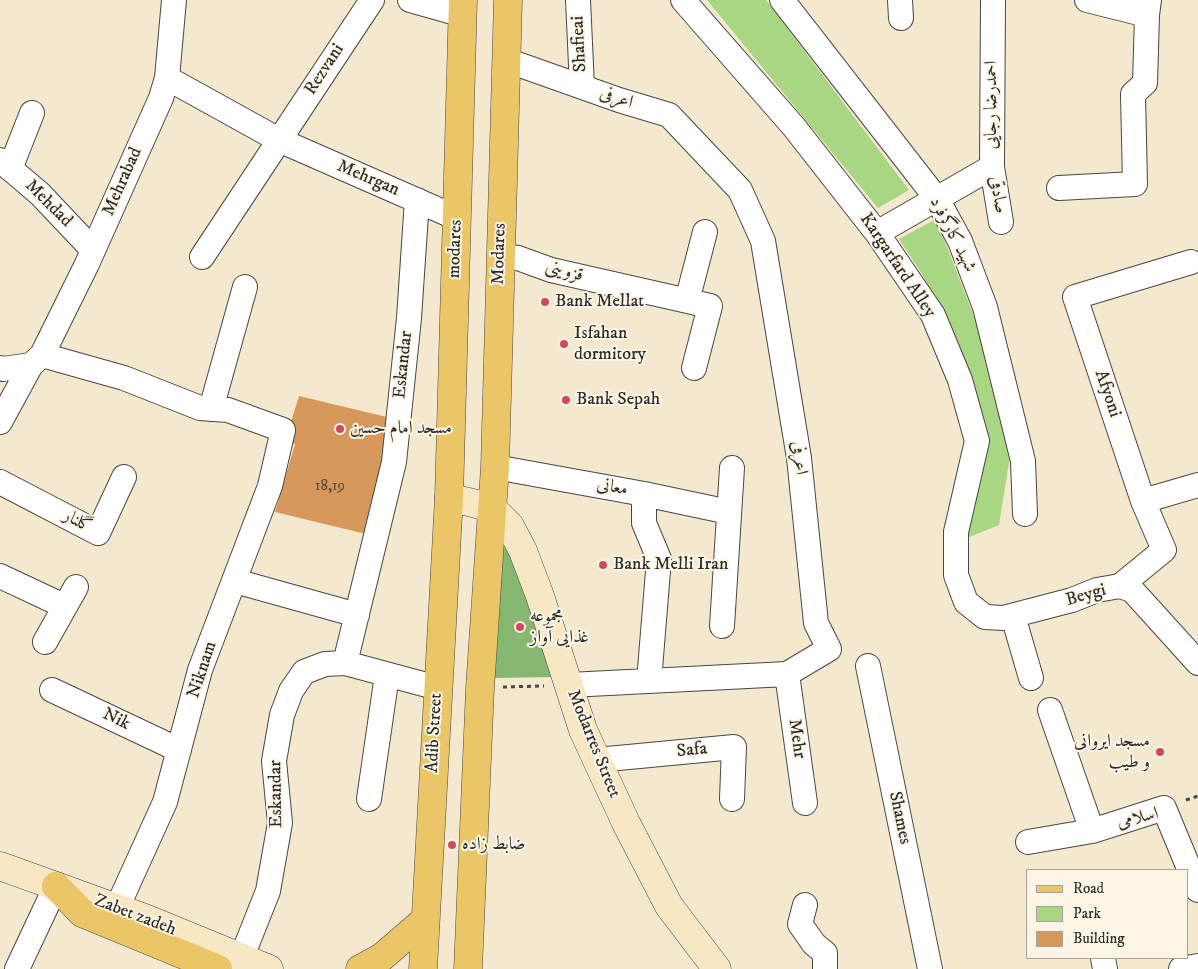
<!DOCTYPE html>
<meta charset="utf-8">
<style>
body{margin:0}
#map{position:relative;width:1198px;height:969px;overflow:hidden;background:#f4e8ce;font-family:"IM FELL DW Pica",serif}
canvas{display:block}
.legend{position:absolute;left:1026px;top:869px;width:162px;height:90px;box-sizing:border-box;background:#fcf5e5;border:1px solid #a8a49b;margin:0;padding:6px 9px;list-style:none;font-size:15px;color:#2b2b2b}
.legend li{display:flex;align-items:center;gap:10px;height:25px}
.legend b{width:25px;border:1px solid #a8a49b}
</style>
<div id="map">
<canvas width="1198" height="969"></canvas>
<ul class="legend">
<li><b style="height:6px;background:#ebc669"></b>Road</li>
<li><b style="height:14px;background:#a8d683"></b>Park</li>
<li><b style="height:14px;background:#d7985b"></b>Building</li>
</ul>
</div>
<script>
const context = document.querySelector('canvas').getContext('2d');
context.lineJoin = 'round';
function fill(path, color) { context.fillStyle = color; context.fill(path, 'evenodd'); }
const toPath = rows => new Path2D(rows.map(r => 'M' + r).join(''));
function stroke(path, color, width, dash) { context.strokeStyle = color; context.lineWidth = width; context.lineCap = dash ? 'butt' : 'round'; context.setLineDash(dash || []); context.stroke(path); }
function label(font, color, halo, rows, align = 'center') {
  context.font = font + ' "IM FELL DW Pica",Amiri,serif'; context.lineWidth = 4; context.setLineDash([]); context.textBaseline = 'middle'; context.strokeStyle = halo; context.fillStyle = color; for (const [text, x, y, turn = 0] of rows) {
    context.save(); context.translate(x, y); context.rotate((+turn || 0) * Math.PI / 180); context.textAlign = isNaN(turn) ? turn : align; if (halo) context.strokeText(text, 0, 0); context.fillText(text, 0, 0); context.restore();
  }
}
fill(toPath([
 [707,0,766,0,909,190,878,208],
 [936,219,986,347,1011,450,999,525,962,540,985,435,964,367,922,274,899,239]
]), '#a8d683');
fill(toPath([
 [500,541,509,544,555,677,494,678]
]), '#86b771');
fill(toPath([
 [299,396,391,418,383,462,366,534,275,512,295,444,289,442,289,429]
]), '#d7985b');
const street = toPath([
 [410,0,463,15],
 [578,0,582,87],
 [683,0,794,127,877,233,933,315,960,380,977,441,956,532,956,575,966,602,985,617,1003,618,1072,600,1097,590,1120,586,1132,590,1198,663],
 [782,0,937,199,960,241,985,307,1023,461,1025,514],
 [900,0,901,18],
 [1087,0,1147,15],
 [506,60,619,100,669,115,740,190,763,241,799,458,816,623,829,649,787,674,569,685],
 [167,78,279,140,457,218],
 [0,160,40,194,93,250],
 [992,167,1001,222],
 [10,169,32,113],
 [1059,188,1135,184,1133,94,1145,83,1147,15,1149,0],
 [877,233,992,167,993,0],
 [500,256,518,258,551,270,710,306,694,368],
 [202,257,372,0],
 [687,301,705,232],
 [42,355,124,378,200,408,228,410,283,430,270,486,200,670,165,802,117,908],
 [0,368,3,369,31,365],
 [211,409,245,287],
 [0,422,31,365,42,355,87,264,161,98,167,78,174,0],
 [495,467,644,494,729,512],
 [0,482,98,533,124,477],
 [644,494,644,523,659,559,649,681],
 [1143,501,1198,485],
 [0,576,64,606],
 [235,581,357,615],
 [1120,586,1164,550,1143,501,1075,297,1191,262],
 [1013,616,1031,678],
 [722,626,732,468],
 [45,642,76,587],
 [345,663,438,688],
 [868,666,930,969],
 [787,674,805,803],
 [52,690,179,750],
 [1050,710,1092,831],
 [597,760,734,747,732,799],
 [369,799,387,675],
 [1028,842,1092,831,1164,808,1198,890],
 [805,905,800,924,814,944,825,953,825,969],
 [1103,958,1105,969],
 [241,959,268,891,280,823,274,761,282,715,291,691,304,672,325,664,345,663,394,462,409,318,417,200],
 [17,969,56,886],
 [1181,969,1198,966]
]);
const secondary = toPath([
 [449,497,492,508,510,526,523,551,540,596,583,730,626,823,669,906,717,969],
 [0,866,147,919,269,969]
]);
const primary = toPath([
 [56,886,82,913,218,969],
 [360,969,382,957,425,920],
 [423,969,449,497,463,0],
 [468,969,480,688,495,467,508,0]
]);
stroke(street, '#494743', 26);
stroke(secondary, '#494743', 29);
stroke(primary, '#494743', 29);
stroke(toPath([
 [503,687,544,686],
 [1186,800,1198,796]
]), '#494743', 3, [4, 4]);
stroke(street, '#fff', 24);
stroke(secondary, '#f7e8c3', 28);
stroke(primary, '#ebc669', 28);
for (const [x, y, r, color] of [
 [545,302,5,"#d1495b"],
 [564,344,5,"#d1495b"],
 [566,400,5,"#d1495b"],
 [340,429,5,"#d1495b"],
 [603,565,5,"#d1495b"],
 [520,627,5,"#d1495b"],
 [1160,752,5,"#d1495b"],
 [452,845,5,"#d1495b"]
]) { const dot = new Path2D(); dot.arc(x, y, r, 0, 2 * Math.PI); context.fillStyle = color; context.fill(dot); stroke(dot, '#fcf5e5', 2); }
label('15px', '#564637', null, [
 ["18,19",330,487]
]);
label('18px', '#2b2b2b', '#fcf5e5', [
 ["Shafieai",580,44,-93],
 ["Rezvani",325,70,-57],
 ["اعرفی",616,99,18],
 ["احمدرضا رجایی",992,105,-90],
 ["Mehrgan",368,179,23],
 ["Mehrabad",123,182,-66],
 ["صادقی",997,195,80],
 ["Mehdad",48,204,45],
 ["شهید کارگرفرد",952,235,63],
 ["modares",456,249,-88],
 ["Modares",500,254,-88],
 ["Kargarfard Alley",897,266,56],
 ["قزوینی",564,272,15],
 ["Eskandar",404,365,-84],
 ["Afyoni",1107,394,71],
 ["اعرفی",798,458,82],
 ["معانی",612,488,10],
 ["گلنار",77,522,28],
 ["Beygi",1086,596,-16],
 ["Niknam",203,670,-72],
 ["Nik",116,720,26],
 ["Adib Street",435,733,-87],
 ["Mehr",796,739,82],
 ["Modarres Street",593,744,68],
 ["Safa",692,751,-6],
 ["Eskandar",277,794,-91],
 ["Shames",899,818,78],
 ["اسلامی",1138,819,-14],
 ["Zabet zadeh",135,916,21]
]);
label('18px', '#2b2b2b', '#fcf5e5', [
 ["Bank Mellat",555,302],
 ["Isfahan",574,334],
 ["dormitory",574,355],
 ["Bank Sepah",576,400],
 ["مسجد امام حسین",350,429],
 ["Bank Melli Iran",613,565],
 ["مجموعه",530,617],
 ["غذایی آواز",530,638],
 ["مسجد ایروانی",1150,742,"right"],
 ["و طیب",1150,763,"right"],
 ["ضابط زاده",462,845]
], 'left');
</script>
